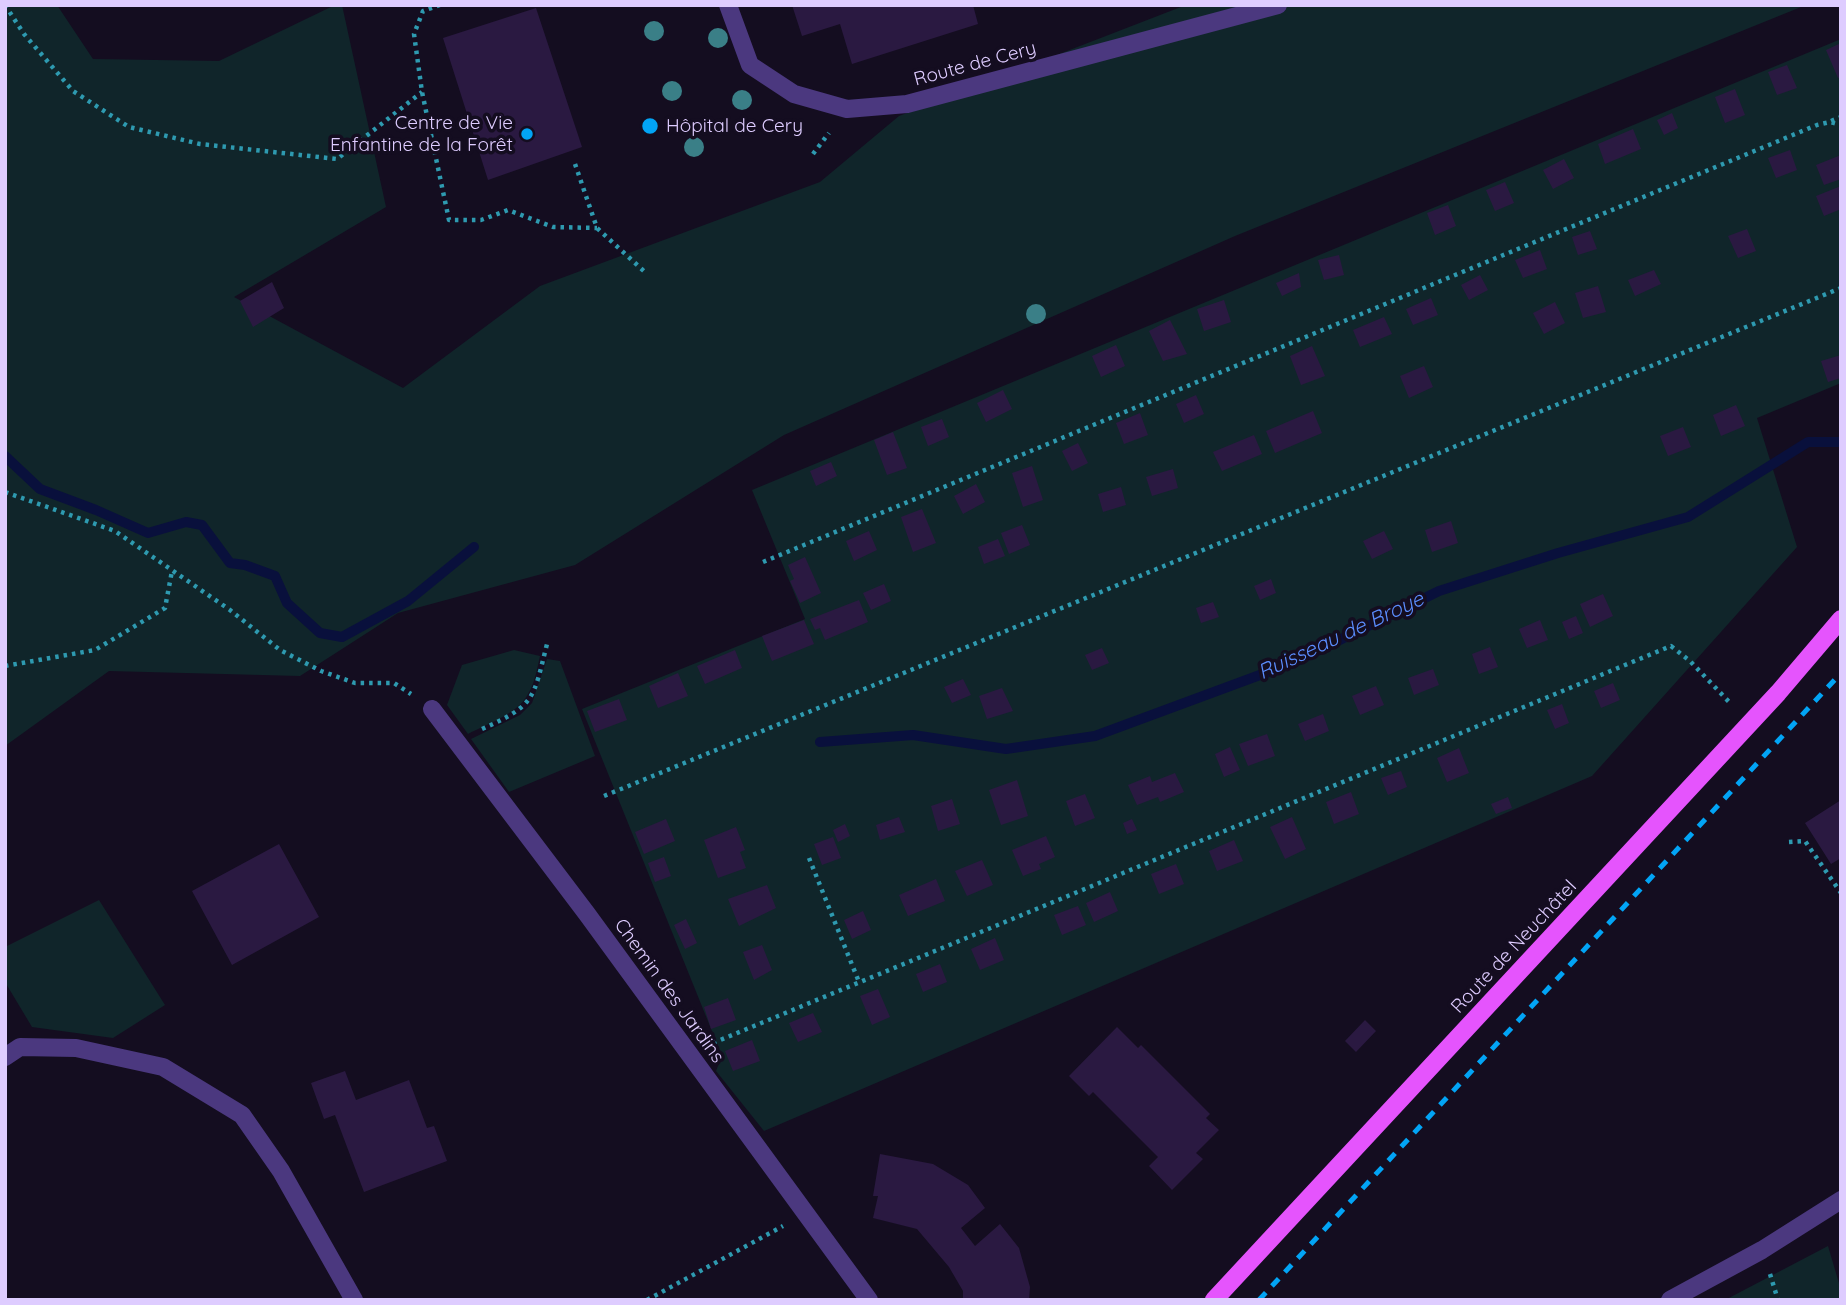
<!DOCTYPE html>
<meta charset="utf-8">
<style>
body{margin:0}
#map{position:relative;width:1846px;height:1305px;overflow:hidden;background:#140d20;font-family:Quicksand,sans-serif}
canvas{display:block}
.frame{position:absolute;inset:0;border:7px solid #deccff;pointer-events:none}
</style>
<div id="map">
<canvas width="1846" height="1305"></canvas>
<div class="frame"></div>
</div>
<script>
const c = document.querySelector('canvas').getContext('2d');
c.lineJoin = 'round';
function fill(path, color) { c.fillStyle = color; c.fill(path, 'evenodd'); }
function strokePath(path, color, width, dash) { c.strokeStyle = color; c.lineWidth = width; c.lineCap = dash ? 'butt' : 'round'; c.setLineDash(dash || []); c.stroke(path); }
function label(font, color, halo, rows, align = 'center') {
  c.font = font + ' Quicksand,sans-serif'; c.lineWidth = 7; c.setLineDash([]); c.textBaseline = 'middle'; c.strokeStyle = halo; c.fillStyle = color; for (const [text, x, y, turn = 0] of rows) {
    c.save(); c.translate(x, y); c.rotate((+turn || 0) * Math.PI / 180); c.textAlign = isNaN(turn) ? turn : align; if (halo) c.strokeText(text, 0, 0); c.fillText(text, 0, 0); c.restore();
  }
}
fill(new Path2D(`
 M5 5H57L93 59 219 61 335 5H342L386 207 234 297 403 388 540 286 820 182 899 116 1186 5H1806L1235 236 784 435 575 565 398 613 300 676 109 671 5 746Z
 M1841 39V383L1757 418 1797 547 1592 776 764 1131 716 1071 722 1056 582 709 805 619 752 490Z
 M514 650 540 656C537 669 535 683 528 694 518 714 487 724 468 734L447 705 462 665Z
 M547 659 560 661 595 756 509 792 471 739 520 715 532 703Z
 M99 900 165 1005 113 1038 32 1027 5 982V947Z
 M1828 1246 1841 1290V1300H1725Z`), '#10252a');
strokePath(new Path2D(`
 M5 456 40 489 96 510 148 533 186 522 202 525 230 563 245 565 275 576 287 603 320 633 342 637 408 601 474 547
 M820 742 913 735 1006 749 1095 736 1295 662 1439 591 1558 553 1688 517 1808 442H1841`), '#09103c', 10);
fill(new Path2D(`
 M792 5H973L978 24 852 64 840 24 802 36Z
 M536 8 582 147 488 180 443 38Z
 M1841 43V77L1838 78 1826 50Z
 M1787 65 1797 88 1777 95 1768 72Z
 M1735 89 1745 115 1725 123 1715 97Z
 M1672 113 1678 128 1664 135 1657 120Z
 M1633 129 1641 149 1605 164 1598 144Z
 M1790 150 1797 170 1776 178 1768 158Z
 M1841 155V179L1824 185 1816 165Z
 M1564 159 1574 178 1553 189 1543 170Z
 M1505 182 1514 203 1495 211 1486 190Z
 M1841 186V209L1824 216 1816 196Z
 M1448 205 1456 226 1435 235 1427 213Z
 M1747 229 1756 251 1738 258 1728 236Z
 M1590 231 1597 249 1578 255 1572 237Z
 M1540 250 1547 269 1523 278 1515 260Z
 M1339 255 1344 275 1324 280 1318 260Z
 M1654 270 1661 284 1635 296 1628 280Z
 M1299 273 1301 287 1282 296 1276 283Z
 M1480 275 1488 290 1469 300 1461 285Z
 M272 282 284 308 253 327 240 301Z
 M1598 286 1606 312 1583 318 1575 293Z
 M1431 298 1438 315 1413 325 1406 309Z
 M1224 300 1231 322 1204 331 1197 309Z
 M1555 302 1565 323 1544 334 1533 313Z
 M1384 317 1392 334 1360 347 1353 330Z
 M1170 320 1187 354 1163 361 1149 331Z
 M1116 345 1125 366 1101 377 1092 356Z
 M1312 346 1325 376 1301 385 1290 356Z
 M1841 355V378L1828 382 1821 361Z
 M1424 366 1433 387 1409 398 1400 376Z
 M1003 390 1012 409 986 422 977 403Z
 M1196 395 1204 414 1184 423 1176 404Z
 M1736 405 1745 426 1721 436 1713 415Z
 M1313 411 1322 433 1275 453 1266 431Z
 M1140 413 1148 435 1124 444 1116 423Z
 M942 419 949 437 928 446 921 427Z
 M1683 427 1691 447 1668 456 1660 436Z
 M893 432 907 468 887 475 874 440Z
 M1254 435 1262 454 1222 471 1213 452Z
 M1078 443 1088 463 1072 471 1062 451Z
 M831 462 837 476 816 486 810 471Z
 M1032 466 1043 500 1023 507 1012 473Z
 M1173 469 1178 488 1152 496 1146 477Z
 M976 484 985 502 963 514 954 496Z
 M1121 487 1126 505 1103 512 1098 494Z
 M922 509 936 543 913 552 901 517Z
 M1451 521 1458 543 1432 552 1425 530Z
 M1022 525 1030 545 1009 554 1001 533Z
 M869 531 877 550 854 561 846 541Z
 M1384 531 1393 549 1372 559 1363 541Z
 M998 539 1005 556 984 564 978 547Z
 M805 557 821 593 800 603 790 581 794 579 788 565Z
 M1271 579 1276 593 1260 600 1254 586Z
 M884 584 891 601 871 610 863 593Z
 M1603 594 1613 616 1590 627 1580 604Z
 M859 600 868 622 825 640 820 628 815 630 810 619Z
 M1213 602 1219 617 1201 623 1196 608Z
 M1576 616 1583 633 1569 639 1562 622Z
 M804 620 814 644 772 661 762 636Z
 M1540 620 1548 640 1527 648 1519 629Z
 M1490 647 1498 667 1479 674 1472 654Z
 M1102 648 1109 663 1092 670 1085 655Z
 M735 650 742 668 705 684 697 666Z
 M1433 669 1439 685 1414 695 1408 678Z
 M678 673 688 696 658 708 649 686Z
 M963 679 971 695 952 703 944 687Z
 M1613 683 1620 700 1601 708 1594 691Z
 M1376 686 1384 705 1360 715 1352 696Z
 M1002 688 1013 711 987 719 979 696Z
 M619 699 627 720 595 732 587 711Z
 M1562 704 1569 723 1555 729 1547 710Z
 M1323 714 1329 731 1305 741 1298 724Z
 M1267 734 1275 756 1248 766 1239 744Z
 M1230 747 1240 770 1224 777 1215 754Z
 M1459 748 1469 773 1447 782 1437 758Z
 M1401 771 1407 787 1388 795 1381 778Z
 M1175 773 1184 792 1160 802 1158 797 1137 805 1128 785 1150 776 1152 782Z
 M1017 780 1028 816 1001 825 989 790Z
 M1351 792 1359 814 1334 824 1326 802Z
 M1085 794 1095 818 1075 826 1066 801Z
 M1508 797 1512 808 1496 814 1491 804Z
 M952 799 960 824 938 831 931 806Z
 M1841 800V858L1831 864 1805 823Z
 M899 817 905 832 880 840 876 825Z
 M1292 817 1306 849 1285 859 1270 827Z
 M666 819 675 841 644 854 635 832Z
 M1132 819 1137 830 1127 834 1123 823Z
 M845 824 850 836 838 842 833 830Z
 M736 827 745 850 740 852 746 868 718 878 704 840Z
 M1046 836 1055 857 1039 864 1041 869 1023 876 1012 850Z
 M833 837 841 858 822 865 814 844Z
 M1234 840 1243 861 1217 871 1209 851Z
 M279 844 319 917 232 965 192 891Z
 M664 857 671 876 655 882 648 863Z
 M982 860 993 885 967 896 955 871Z
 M1176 864 1184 884 1159 894 1151 874Z
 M936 879 945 901 908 916 899 895Z
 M767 885 776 908 739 926 728 899Z
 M1110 892 1118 911 1094 922 1086 903Z
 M1078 906 1086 925 1062 935 1054 915Z
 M863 911 871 930 852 939 844 920Z
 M686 919 697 943 685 949 674 925Z
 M995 938 1004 960 980 970 971 949Z
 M762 945 772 970 754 980 743 952Z
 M940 964 947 982 923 992 916 974Z
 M878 989 890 1017 872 1025 860 996Z
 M728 998 736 1020 711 1029 704 1007Z
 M813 1013 822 1032 798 1042 789 1023Z
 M1365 1020 1376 1031 1356 1052 1345 1041Z
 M1117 1027 1138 1048 1141 1045 1210 1114 1206 1118 1219 1130 1196 1153 1203 1159 1172 1190 1149 1166 1158 1157 1093 1092 1089 1096 1069 1076Z
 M752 1040 760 1061 733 1071 725 1051Z
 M345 1071 356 1100 409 1080 427 1128 434 1126 447 1161 364 1192 335 1115 324 1119 311 1083Z
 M880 1154 933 1164 968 1185 985 1208 961 1228 975 1246 1000 1224 1019 1248 1030 1287 1029 1300H963V1291L949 1267 917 1229 873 1218 878 1196H873Z`), '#2a1941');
strokePath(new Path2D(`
 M5 5 24 34 73 91 129 127 200 144 337 159 422 92
 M440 5 423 11 414 34 422 92 449 220H481L508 210 553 227 597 228
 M1831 121 1841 117
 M813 154 829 133
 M575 164 597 228 647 274
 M5 492 115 531 230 610 280 650 321 671 355 683H394L411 694
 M763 562 1817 125 1830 122 1841 125
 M5 666 95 650 165 608 172 571
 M482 729C536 705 533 699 547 644
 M604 796 1841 288
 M1789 842 1805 841 1841 893
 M809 858 859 982
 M713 1043 1671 646 1690 661 1732 705
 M1770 1274 1778 1300
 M647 1300 783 1226`), '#2e9ab0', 4.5, [3.5, 5]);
strokePath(new Path2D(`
 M728 5 750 65 794 94 847 109 907 104 1278 5
 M432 709 587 914 869 1300
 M5 1057 20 1047 76 1048 163 1067 242 1115 281 1171 354 1300
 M1670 1300 1762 1250 1841 1200`), '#4b387f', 18);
strokePath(new Path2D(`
 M1214 1300 1778 693 1841 619`), '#e554fd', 18);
strokePath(new Path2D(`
 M1259 1300 1841 673`), '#02a4f5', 5, [10, 9]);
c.fillStyle = '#3a7f87';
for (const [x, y] of [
 [654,31],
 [718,38],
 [672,91],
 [742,100],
 [694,147],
 [1036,314]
]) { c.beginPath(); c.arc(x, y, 10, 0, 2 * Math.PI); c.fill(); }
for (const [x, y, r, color] of [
 [650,126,9,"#02a4f5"],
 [527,134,7,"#02a4f5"]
]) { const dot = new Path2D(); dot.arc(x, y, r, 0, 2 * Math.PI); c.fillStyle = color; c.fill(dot); strokePath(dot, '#140d20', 2.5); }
label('19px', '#deccff', '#140d20', [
 ["Route de Cery",975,64,-15],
 ["Route de Neuchâtel",1514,947,-47],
 ["Chemin des Jardins",669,991,54]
]);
label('19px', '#deccff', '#140d20', [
 ["Centre de Vie",513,123],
 ["Enfantine de la Forêt",513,145],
 ["Hôpital de Cery",666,126,"left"]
], 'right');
label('italic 21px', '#5b8dfe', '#140d20', [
 ["Ruisseau de Broye",1341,636,-25]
]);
</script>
